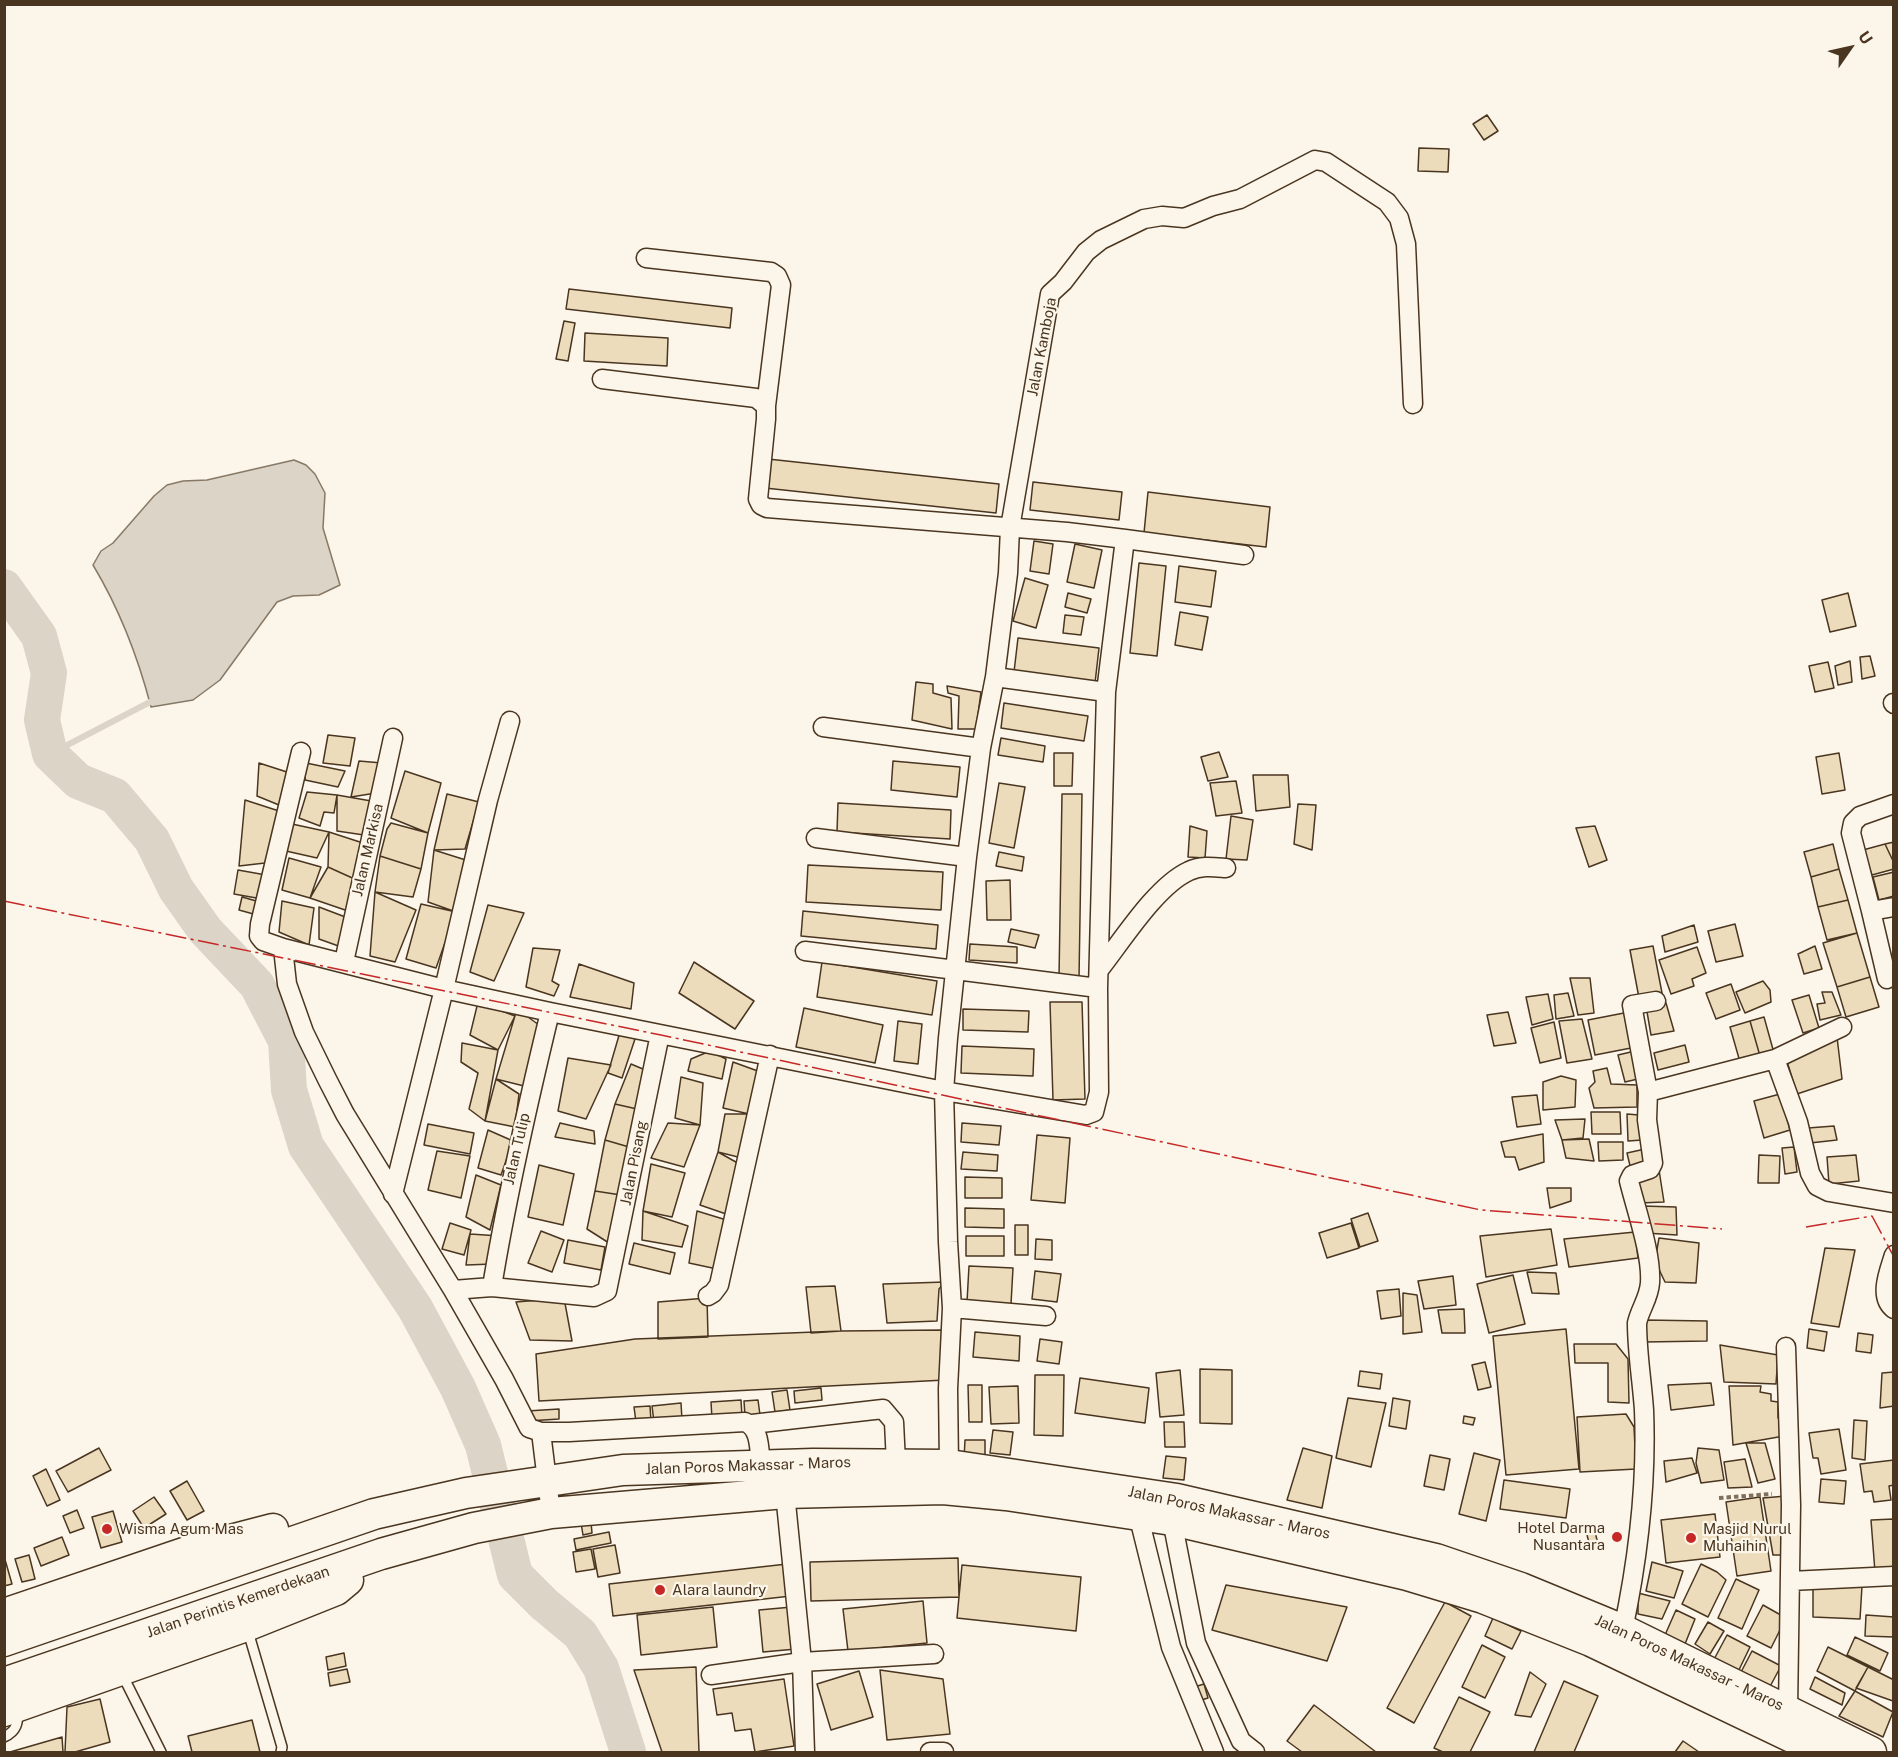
<!DOCTYPE html>
<style>
body{margin:0}
#map{position:relative;width:1898px;height:1757px;overflow:hidden;background:#fbf6e9;font-family:"Public Sans",sans-serif}
canvas{display:block}
.frame{position:absolute;inset:0;border:6px solid #4a3520;pointer-events:none}
.north{position:absolute;left:1820px;top:18px;width:60px;height:60px;-webkit-text-stroke:4px #fbf6e9;paint-order:stroke;rotate:56deg;font-size:16px;font-weight:700;line-height:24px;text-align:center;color:#4a3520}
.north::after{content:'';display:block;margin:auto;width:21px;height:27px;background:#4a3520;clip-path:polygon(50% 0,100% 100%,50% 72%,0 100%)}
</style>
<div id="map">
<canvas width="1898" height="1757"></canvas>
<div class="frame"></div>
<div class="north">U</div>
</div>
<script>
const c = document.querySelector('canvas').getContext('2d');
c.lineJoin = 'round';
function fill(path, color) { c.fillStyle = color; c.fill(path, 'evenodd'); }
function strokePath(path, color, width, dash) { c.strokeStyle = color; c.lineWidth = width; c.lineCap = dash ? 'butt' : 'round'; c.setLineDash(dash || []); c.stroke(path); }
function label(font, color, halo, rows, align = 'center') {
  c.font = font + ' "Public Sans",sans-serif'; c.lineWidth = 4.5; c.setLineDash([]); c.textBaseline = 'middle'; c.strokeStyle = halo; c.fillStyle = color; for (const [text, x, y, turn = 0] of rows) {
    c.save(); c.translate(x, y); c.rotate((+turn || 0) * Math.PI / 180); c.textAlign = isNaN(turn) ? turn : align; if (halo) c.strokeText(text, 0, 0); c.fillText(text, 0, 0); c.restore();
  }
}
const water = new Path2D(`
 M294 460 306 465 315 474 325 493 323 528 340 585 319 595 293 596 277 602 220 680 193 700 151 707C138 657 120 610 93 565L101 551 113 543 154 496 167 485 183 481 207 480Z`);
fill(water, '#dcd4c6');
strokePath(water, '#887966', 1.5);
strokePath(new Path2D(`
 M50 754 150 702`), '#dcd4c6', 6);
strokePath(new Path2D(`
 M4 587 39 636 49 673 42 720 50 754 78 781 115 796 152 840 176 889 205 930 257 985 286 1041 289 1090 306 1146 415 1308 458 1388 483 1445 515 1575 544 1604 580 1634 601 1668 628 1752`), '#dcd4c6', 36);
const building = new Path2D(`
 M1487 115 1498 131 1484 140 1473 124Z
 M1419 148 1449 149 1448 172 1418 171Z
 M569 289 732 308 730 328 566 309Z
 M564 321 575 323 568 361 556 359Z
 M585 333 668 338 667 366 584 361Z
 M768 459 999 484 996 513 765 488Z
 M1033 482 1122 492 1119 520 1030 510Z
 M1148 492 1270 507 1266 547 1144 533Z
 M1034 541 1053 544 1049 574 1030 571Z
 M1075 544 1102 550 1094 588 1067 582Z
 M1139 563 1166 566 1157 656 1130 653Z
 M1179 566 1216 571 1211 607 1175 602Z
 M1025 578 1048 585 1036 628 1013 621Z
 M1068 593 1091 599 1087 613 1065 607Z
 M1848 593 1856 626 1830 632 1822 600Z
 M1180 612 1208 617 1202 650 1175 645Z
 M1065 615 1084 617 1081 635 1063 633Z
 M1018 638 1099 648 1095 683 1014 672Z
 M1870 656 1875 676 1862 679 1860 657Z
 M1850 661 1852 682 1838 685 1835 666Z
 M1828 662 1834 688 1815 692 1809 666Z
 M916 682 933 684V693L951 698 952 729 912 720Z
 M947 686 981 692 976 729H958L959 696 948 693Z
 M1004 703 1088 716 1084 741 1001 728Z
 M328 735 355 738 350 766 323 763Z
 M1001 738 1045 746 1043 762 998 755Z
 M1219 752 1228 777 1208 781 1201 757Z
 M1054 753H1073L1072 786H1054Z
 M1839 753 1845 790 1822 794 1816 757Z
 M359 761 382 763 376 793 351 797Z
 M893 761 960 767 957 797 891 790Z
 M259 763 287 772 279 805 257 796Z
 M306 763 345 771 338 787 305 780Z
 M405 771 441 783 428 833 391 818Z
 M1253 775H1288L1290 807 1256 811Z
 M1236 781 1242 813 1216 816 1210 783Z
 M999 783 1025 787 1014 848 989 843Z
 M307 792 337 795 334 813 324 812 320 826 299 818Z
 M447 794 479 802 465 849 434 850Z
 M1062 794H1082L1079 979 1059 978Z
 M337 795 377 802 364 835 337 831Z
 M245 800 279 811 265 863 239 866Z
 M838 803 951 810 950 839 837 832Z
 M1298 804 1316 805 1312 850 1294 844Z
 M1231 816 1253 820 1247 860 1226 859Z
 M391 823 428 833 421 869 380 856 387 829Z
 M292 824 329 832 317 858 286 851Z
 M1190 826 1207 831 1205 858 1188 857Z
 M1595 826 1607 860 1589 867 1576 828Z
 M329 832 366 844 359 881 328 867Z
 M1894 842V863L1885 844Z
 M1833 844 1839 869 1811 877 1804 852Z
 M1885 844 1894 863V869L1872 875 1863 850Z
 M434 850 472 862 456 912 428 902Z
 M999 852 1024 857 1022 871 996 866Z
 M380 856 421 869 413 897 375 892Z
 M289 858 321 867 310 898 282 890Z
 M808 865 943 872 941 910 806 902Z
 M328 867 359 881 348 911 310 898Z
 M1839 869 1848 900 1818 907 1811 877Z
 M238 870 266 875 262 899 234 894Z
 M1894 872V896L1879 900 1873 877Z
 M1010 880 1011 920H987L986 881Z
 M375 892 416 910 395 962 370 956Z
 M242 897 260 902 257 915 239 910Z
 M1848 900 1857 933 1827 940 1818 907Z
 M282 901 314 908 309 945 279 932Z
 M421 904 456 912 436 968 406 959Z
 M488 905 524 913 494 981 470 972Z
 M319 907 348 918 344 948 319 939Z
 M803 911 938 925 936 949 801 936Z
 M1735 924 1743 956 1716 962 1708 931Z
 M1694 925 1698 942 1665 952 1662 936Z
 M1011 929 1039 935 1035 948 1008 942Z
 M1857 933 1870 977 1837 987 1823 943Z
 M970 944 1017 947V963L969 960Z
 M1653 946 1662 993 1639 998 1630 950Z
 M1815 946 1822 969 1804 974 1798 954Z
 M1697 947 1706 973 1692 979 1694 986 1671 994 1659 960Z
 M533 948 560 950 552 981 559 985 554 996 526 987Z
 M694 962 754 1001 735 1029 679 993Z
 M822 962 937 981 932 1015 817 997Z
 M579 964 634 983 631 1009 570 997Z
 M1870 977 1879 1007 1846 1017 1837 987Z
 M1570 978H1590L1594 1013 1578 1015Z
 M1763 981 1770 990 1771 1002 1745 1013 1736 992Z
 M1731 984 1740 1010 1716 1019 1706 993Z
 M1822 992H1832L1841 1015 1820 1020 1817 1004 1825 1003Z
 M1568 993 1574 1016 1556 1019 1554 995Z
 M1548 994 1553 1019 1532 1025 1526 997Z
 M1809 995 1819 1028 1803 1033 1792 1000Z
 M478 1002 515 1016 498 1050 470 1035Z
 M1050 1002H1082L1085 1099 1053 1100Z
 M1666 1003 1674 1031 1651 1035 1646 1006Z
 M804 1008 883 1025 875 1063 796 1047Z
 M517 1009 539 1025 524 1086 496 1079Z
 M963 1009 1029 1011 1028 1032 963 1030Z
 M1508 1012 1516 1043 1494 1046 1487 1015Z
 M1624 1013 1631 1048 1595 1055 1588 1020Z
 M1764 1017 1774 1053 1760 1056 1750 1021Z
 M1582 1019 1592 1059 1567 1063 1559 1021Z
 M898 1021 922 1024 918 1064 894 1061Z
 M1750 1021 1760 1056 1740 1062 1730 1027Z
 M1554 1022 1561 1058 1540 1063 1531 1028Z
 M620 1032 635 1039 622 1078 608 1073Z
 M1837 1037 1842 1079 1797 1094 1786 1058Z
 M462 1043 498 1050 485 1121 469 1109 478 1073 461 1062Z
 M1685 1045 1689 1062 1658 1070 1654 1053Z
 M962 1046 1034 1049 1033 1076 961 1073Z
 M710 1051 726 1059 722 1079 688 1071 691 1059Z
 M1635 1051 1642 1078 1625 1082 1618 1055Z
 M568 1058 611 1065 586 1119 558 1111Z
 M733 1062 766 1074 749 1114 723 1108Z
 M631 1064 650 1072 637 1109 615 1104Z
 M1607 1068 1611 1084 1637 1085V1107L1594 1108 1589 1088 1595 1082 1593 1071Z
 M1561 1076 1576 1080 1575 1107 1543 1110V1082Z
 M681 1077 703 1083 700 1125 675 1118Z
 M496 1079 519 1094 515 1127 485 1121Z
 M1780 1094 1790 1130 1764 1138 1754 1101Z
 M1537 1095 1541 1124 1517 1127 1512 1097Z
 M615 1104 637 1109 629 1147 605 1140Z
 M1591 1112H1620L1621 1134H1592Z
 M725 1114H749L746 1159 718 1152Z
 M1627 1114 1639 1115 1642 1140 1628 1141Z
 M1585 1119 1583 1138 1562 1140 1555 1120Z
 M560 1123 594 1131 595 1144 555 1137Z
 M668 1123 700 1125 684 1167 651 1158Z
 M962 1123 1001 1126 999 1145 961 1142Z
 M428 1124 474 1133 470 1154 424 1145Z
 M1834 1126 1837 1140 1810 1143 1808 1128Z
 M488 1130 513 1141 501 1175 478 1168Z
 M1543 1134 1544 1162 1519 1170 1515 1157H1505L1501 1142Z
 M1037 1135 1070 1138 1065 1203 1031 1200Z
 M1589 1139 1594 1161 1566 1158 1562 1140Z
 M605 1140 629 1147 621 1195 595 1191Z
 M1598 1142H1623V1160L1599 1161Z
 M1794 1147 1797 1172 1785 1174 1782 1148Z
 M1645 1149 1647 1166 1631 1170 1627 1153Z
 M437 1151 470 1156 461 1198 428 1190Z
 M718 1152 743 1166 729 1215 700 1205Z
 M963 1152 998 1155 997 1171 961 1169Z
 M1759 1155 1780 1156 1779 1183H1758Z
 M1856 1155 1859 1181 1829 1184 1827 1157Z
 M651 1164 685 1173 672 1217 643 1211Z
 M539 1165 574 1174 563 1225 528 1217Z
 M1659 1170 1664 1202 1639 1203 1632 1180Z
 M476 1175 501 1185 490 1230 466 1217Z
 M965 1177 1002 1178V1198H965Z
 M1547 1188H1571V1201L1550 1208Z
 M595 1191 621 1195 609 1243 587 1229Z
 M1642 1206 1676 1207 1677 1235 1645 1233Z
 M965 1208 1004 1209V1228L965 1227Z
 M643 1211 688 1226 682 1247 642 1240Z
 M697 1211 733 1222 717 1269 689 1263Z
 M1368 1213 1378 1241 1360 1247 1351 1219Z
 M450 1223 471 1230 464 1255 442 1249Z
 M1351 1223 1359 1248 1327 1258 1319 1233Z
 M1015 1225H1028V1255H1015Z
 M1551 1229 1557 1265 1486 1277 1480 1236Z
 M541 1231 564 1240 552 1272 528 1263Z
 M1635 1232 1638 1258 1569 1267 1564 1239Z
 M470 1234 500 1236 493 1264 466 1265Z
 M966 1236H1004V1256H966Z
 M1659 1238 1699 1243 1696 1283 1665 1282 1655 1261Z
 M1036 1239 1052 1240V1260L1035 1259Z
 M568 1240 605 1247 601 1270 564 1263Z
 M634 1243 675 1253 670 1274 629 1264Z
 M1825 1248 1855 1250 1839 1327 1811 1323Z
 M969 1266 1013 1268 1011 1304 967 1302Z
 M1035 1271 1061 1274 1057 1302 1032 1299Z
 M1527 1272 1556 1273 1559 1294 1532 1293Z
 M1513 1275 1525 1324 1489 1333 1477 1284Z
 M1453 1276 1456 1305 1424 1309 1418 1281Z
 M945 1282 939 1289 937 1321 887 1323 883 1284Z
 M835 1286 841 1331 811 1333 806 1287Z
 M1399 1289 1401 1316 1381 1319 1377 1291Z
 M1403 1293 1417 1295 1422 1332 1403 1334Z
 M564 1298 572 1341 530 1340 516 1302Z
 M707 1298 708 1337 658 1339V1302Z
 M1464 1309 1465 1333H1442L1438 1310Z
 M1645 1320 1707 1321V1341L1644 1342Z
 M1566 1329 1579 1469 1506 1475 1493 1336Z
 M1809 1329 1827 1332 1824 1351 1807 1348Z
 M943 1330 945 1380 539 1401 536 1354 635 1339 841 1331Z
 M975 1332 1020 1336 1019 1361 973 1357Z
 M1858 1333 1873 1335 1871 1353 1856 1351Z
 M1040 1339 1062 1342 1059 1364 1037 1361Z
 M1574 1344H1616L1628 1359 1629 1403 1608 1402V1363H1575Z
 M1720 1345 1778 1355 1776 1384 1724 1382Z
 M1485 1362 1491 1387 1478 1390 1472 1365Z
 M1200 1369 1232 1370V1424L1200 1423Z
 M1180 1370 1184 1415 1160 1417 1156 1373Z
 M1360 1371 1382 1374 1380 1389 1358 1386Z
 M1894 1372V1406L1880 1408 1882 1373Z
 M1035 1375H1064L1063 1436 1034 1435Z
 M1080 1378 1149 1388 1145 1423 1075 1413Z
 M1711 1383 1714 1405 1671 1410 1668 1385Z
 M968 1385H982V1422H969Z
 M1018 1386 1019 1423 991 1424 989 1387Z
 M1729 1386H1761L1760 1392 1771 1394V1401L1778 1402V1418L1785 1423 1784 1436 1733 1445Z
 M821 1388 822 1400 795 1403 794 1391Z
 M787 1390 790 1410 775 1412 772 1392Z
 M1348 1398 1386 1403 1371 1467 1336 1458Z
 M1393 1398 1410 1401 1406 1429 1389 1426Z
 M741 1400 742 1417 712 1419 711 1402Z
 M758 1400 760 1415 745 1416 744 1401Z
 M681 1403 682 1420 654 1422 652 1406Z
 M650 1406 651 1421 636 1422 634 1407Z
 M559 1409V1419L528 1421 527 1411Z
 M1626 1414 1634 1427 1636 1469 1580 1472 1577 1417Z
 M1464 1416 1475 1418 1473 1425 1463 1423Z
 M1854 1420 1867 1421 1865 1460 1852 1458Z
 M1164 1422H1184L1185 1447H1165Z
 M1839 1429 1846 1470 1821 1474 1818 1458H1813L1809 1433Z
 M993 1430 1013 1432 1010 1455 990 1453Z
 M965 1440H985V1459H964Z
 M1746 1443H1765L1775 1479 1758 1483Z
 M99 1448 111 1470 68 1492 56 1471Z
 M1303 1448 1332 1456 1322 1508 1287 1500Z
 M1698 1448 1719 1450 1724 1480 1701 1483 1696 1463Z
 M1474 1453 1500 1460 1486 1521 1459 1514Z
 M1430 1455 1450 1459 1444 1490 1424 1486Z
 M1166 1456 1186 1458 1184 1480 1163 1478Z
 M1692 1458 1697 1473 1666 1482 1664 1461Z
 M1745 1459 1752 1487 1728 1488 1724 1462Z
 M1894 1460V1485L1889 1486 1891 1500 1874 1502 1872 1491 1864 1492 1860 1464Z
 M46 1469 60 1500 47 1506 33 1476Z
 M1821 1479 1846 1481 1844 1504 1819 1502Z
 M1504 1480 1570 1489 1566 1518 1500 1509Z
 M187 1481 204 1511 187 1520 170 1491Z
 M1786 1496 1785 1555H1773L1763 1498Z
 M154 1497 166 1514 144 1528 133 1511Z
 M1760 1497 1771 1571 1737 1576 1726 1502Z
 M77 1510 84 1528 70 1533 63 1516Z
 M113 1511 122 1542 101 1548 92 1517Z
 M1715 1514 1720 1557 1666 1563 1661 1520Z
 M1894 1519V1573L1875 1572 1871 1520Z
 M591 1522 592 1533 583 1535 581 1523Z
 M1594 1528 1598 1544 1590 1547 1586 1531Z
 M609 1532 611 1543 576 1550 574 1539Z
 M62 1537 69 1555 41 1566 34 1548Z
 M615 1545 620 1573 598 1577 593 1549Z
 M591 1549 595 1569 576 1572 573 1552Z
 M29 1555 35 1579 22 1582 15 1559Z
 M4 1556 12 1584 4 1586Z
 M958 1558 959 1597 811 1601 810 1562Z
 M1652 1562 1683 1571 1674 1598 1646 1591Z
 M787 1564 791 1596 613 1616 609 1584Z
 M1701 1564 1717 1572 1726 1580 1708 1617 1682 1604Z
 M962 1565 1081 1577 1076 1631 957 1618Z
 M1736 1579 1759 1590 1742 1629 1718 1618Z
 M1226 1585 1347 1607 1327 1661 1212 1630Z
 M1813 1586H1862L1860 1619 1813 1617Z
 M1638 1593 1670 1601 1662 1619 1638 1614Z
 M923 1601 927 1643 848 1651 843 1609Z
 M1445 1602 1471 1616 1414 1723 1387 1708Z
 M1763 1605 1786 1618 1771 1648 1747 1636Z
 M713 1607 717 1647 641 1655 637 1615Z
 M792 1607 796 1649 763 1652 759 1610Z
 M1676 1610 1695 1619 1685 1644 1665 1635Z
 M1866 1615 1894 1617V1637L1865 1636Z
 M1493 1618 1521 1631 1512 1649 1485 1636Z
 M1708 1622 1724 1631 1710 1654 1695 1644Z
 M1727 1635 1750 1647 1735 1678 1711 1665Z
 M1855 1637 1888 1653 1880 1671 1847 1655Z
 M1482 1645 1505 1657 1485 1698 1462 1687Z
 M1828 1647 1868 1667 1855 1691 1817 1671Z
 M1752 1651 1781 1666 1766 1694 1740 1674Z
 M344 1653 346 1666 328 1670 326 1657Z
 M696 1667 699 1752H662L634 1670Z
 M1868 1667 1894 1680 1893 1701 1856 1688Z
 M347 1669 350 1682 330 1686 328 1673Z
 M880 1670 943 1679 950 1734 887 1740Z
 M859 1671 873 1717 831 1730 817 1684Z
 M1530 1672 1546 1684 1531 1717 1515 1715Z
 M1815 1677 1845 1693 1842 1705 1810 1689Z
 M784 1679 794 1746 755 1752 751 1729 735 1731 732 1713 717 1715 713 1689Z
 M1564 1681 1598 1696 1574 1752H1534Z
 M1204 1684 1208 1698 1195 1702 1191 1688Z
 M1855 1691 1893 1712 1883 1737 1839 1716Z
 M1459 1697 1490 1712 1470 1752H1443L1434 1748Z
 M100 1699 110 1742 75 1752H65L67 1707Z
 M1314 1705 1376 1752H1302L1287 1741Z
 M252 1720 260 1752H192L188 1736Z
 M62 1737 63 1752H10Z
 M1683 1741 1699 1752H1675Z`);
fill(building, '#ecdcbc');
strokePath(building, '#4a3520', 1.5);
const service = new Path2D(`
 M247 1628 282 1747 281 1752
 M122 1674 161 1752
 M4 1737C17 1731 18 1723 18 1710`);
const minor = new Path2D(`
 M646 258 771 272 777 276 781 285 766 406
 M1125 539 1244 555
 M995 677 1106 692
 M1893 703 1894 704
 M823 727 981 748
 M301 752 260 924 259 936 263 941 283 948 444 989 550 1012 944 1091 1086 1115 1094 1112 1099 1092 1098 988 1106 692 1125 539 1067 532 767 508 761 505 758 499 766 419V406L756 398 602 379
 M816 838 967 857
 M1871 911 1851 833 1853 823 1860 816 1894 804
 M283 948 287 984 304 1032 327 1079 345 1114 453 1290 504 1379 529 1428 541 1432H569L745 1422C761 1428 759 1451 761 1466
 M805 951 1098 988
 M344 962 393 738
 M1099 970C1122 941 1156 886 1189 871 1201 865 1214 867 1226 868
 M1887 979 1871 911 1894 907
 M1775 1059 1798 1122 1810 1173 1817 1186 1829 1192 1894 1203
 M1648 1092 1632 1005 1656 1001
 M393 1194 444 989 488 800 510 721
 M1894 1255C1889 1271 1878 1297 1894 1309
 M492 1287C507 1194 528 1103 550 1012
 M453 1290 492 1287 594 1297 607 1291 660 1034
 M708 1296 713 1293 719 1285 770 1055
 M952 1308 1046 1316
 M1786 1347 1791 1505 1788 1710
 M752 1424 883 1409 894 1422 896 1463
 M541 1432 551 1513
 M949 1465 948 1389 952 1308 948 1242 944 1091 948 1038 967 857 981 748 995 677 1008 573 1010 528 1050 294 1063 282 1086 252 1101 240 1144 219 1162 216 1184 218 1213 206 1240 199 1315 160 1326 162 1387 202 1399 218 1406 244 1413 404
 M785 1493 802 1662 805 1752
 M1138 1514 1171 1647 1214 1752
 M1172 1520 1196 1643 1241 1741 1255 1752
 M1790 1581 1894 1576
 M1623 1630C1638 1559 1647 1484 1644 1410 1642 1381 1637 1352 1637 1323 1640 1309 1649 1298 1650 1283 1652 1254 1636 1210 1629 1181L1632 1175 1650 1169 1653 1163 1647 1120 1648 1092 1775 1059 1842 1027
 M711 1675 802 1662 934 1654
 M930 1752H944`);
const trunk = new Path2D(`
 M4 1614 196 1549 273 1529
 M4 1641 374 1514 466 1493 623 1470 813 1464 949 1465 1177 1499 1436 1559 1521 1588 1623 1630 1871 1752
 M4 1683 381 1554 474 1528 551 1513 785 1493 943 1489 1006 1495 1172 1520 1407 1575 1483 1598 1591 1641 1823 1752
 M4 1711 246 1626 336 1590 348 1580`);
strokePath(service, '#4a3520', 12);
strokePath(minor, '#4a3520', 21);
strokePath(trunk, '#4a3520', 33);
strokePath(new Path2D(`
 M1719 1498 1772 1494`), '#7f6f5c', 4, [4.5, 3]);
strokePath(service, '#fbf6e9', 9);
strokePath(minor, '#fbf6e9', 18);
strokePath(trunk, '#fbf6e9', 30);
strokePath(new Path2D(`
 M4 901 661 1035 1481 1210 1722 1229
 M1806 1227 1872 1216 1894 1257`), '#c62828', 1.5, [21, 4.5, 3, 4.5]);
for (const [x, y, r, color] of [
 [107,1529,6,"#c62828"],
 [1617,1537,6,"#c62828"],
 [1691,1538,6,"#c62828"],
 [660,1590,6,"#c62828"]
]) { const dot = new Path2D(); dot.arc(x, y, r, 0, 2 * Math.PI); c.fillStyle = color; c.fill(dot); strokePath(dot, '#fbf6e9', 2); }
label('15px', '#4a3520', '#fbf6e9', [
 ["Jalan Kamboja",1042,347,-79],
 ["Jalan Markisa",368,850,-77],
 ["Jalan Tulip",517,1149,-77],
 ["Jalan Pisang",634,1163,-79],
 ["Jalan Poros Makassar - Maros",748,1466,-2],
 ["Jalan Poros Makassar - Maros",1229,1513,12],
 ["Jalan Perintis Kemerdekaan",238,1602,-19],
 ["Jalan Poros Makassar - Maros",1689,1663,25]
]);
label('15px', '#4a3520', '#fbf6e9', [
 ["Hotel Darma",1605,1528,"right"],
 ["Nusantara",1605,1545,"right"],
 ["Wisma Agum Mas",119,1529],
 ["Masjid Nurul",1703,1529],
 ["Muhaihin",1703,1546],
 ["Alara laundry",672,1590]
], 'left');
</script>
